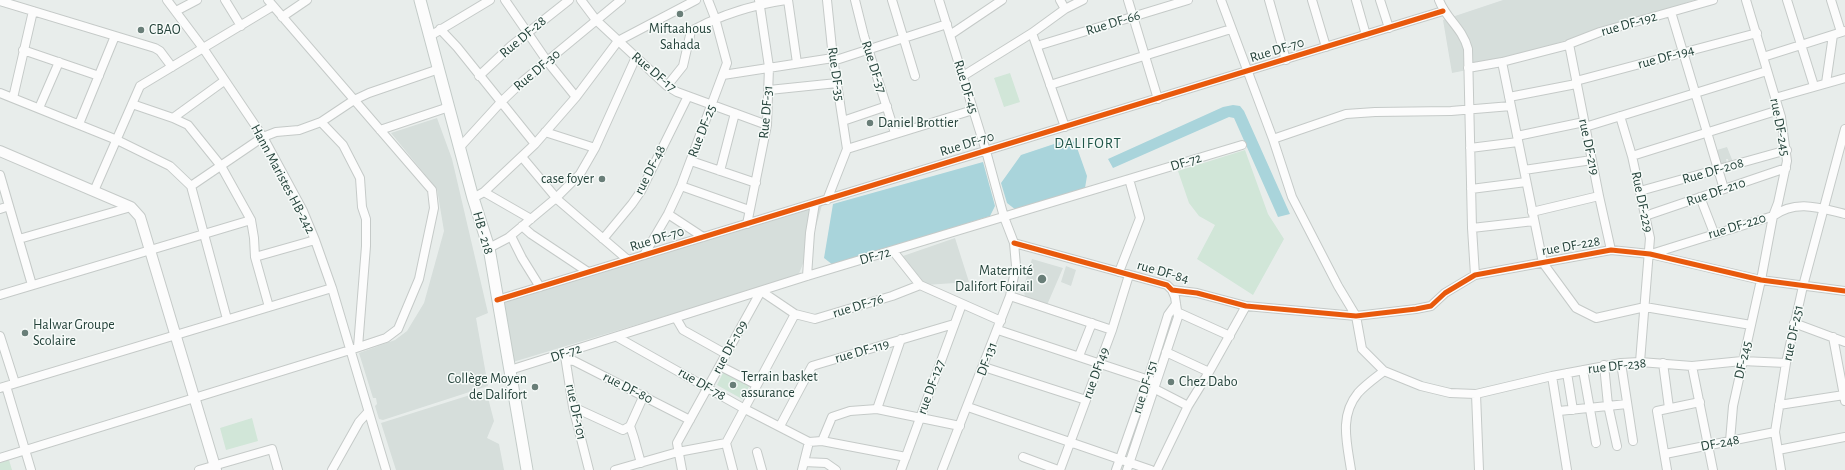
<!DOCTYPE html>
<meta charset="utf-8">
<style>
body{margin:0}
canvas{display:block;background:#e8edeb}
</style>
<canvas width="1845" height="470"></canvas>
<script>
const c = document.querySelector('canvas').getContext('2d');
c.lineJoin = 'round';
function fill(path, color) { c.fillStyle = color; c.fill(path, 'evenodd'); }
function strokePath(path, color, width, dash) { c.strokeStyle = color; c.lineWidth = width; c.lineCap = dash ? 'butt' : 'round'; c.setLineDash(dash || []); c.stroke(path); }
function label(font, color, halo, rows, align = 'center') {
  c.font = font + ' "Alegreya Sans",sans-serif'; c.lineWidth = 3; c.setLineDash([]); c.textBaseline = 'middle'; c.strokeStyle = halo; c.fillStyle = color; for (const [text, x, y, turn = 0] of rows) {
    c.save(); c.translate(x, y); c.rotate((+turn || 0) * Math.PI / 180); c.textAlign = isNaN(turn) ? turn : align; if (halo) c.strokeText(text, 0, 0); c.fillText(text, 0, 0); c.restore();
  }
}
fill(new Path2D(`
 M1503 0H1695L1557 43 1553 53 1452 73 1443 20Z
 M437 118 452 159 488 313 476 318 488 386 383 420 379 419 375 406 377 404 376 398H373L359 353 395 340 407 331 424 303 444 231 437 189 391 133Z
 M1727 147 1733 162 1729 164 1728 159H1726L1727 164 1722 166 1717 150Z
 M822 205 811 244 798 276 513 362 502 302Z
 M955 238 969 282 926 285 903 256Z
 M1032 259 1063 268 1047 305 1025 296 1023 289Z
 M1066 266 1076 270 1071 286 1061 282Z
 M486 390 494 421 487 438 499 444 504 470H396L381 423Z`), '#d6dedb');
fill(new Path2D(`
 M1010 73 1020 102 1004 107 994 78Z
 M1245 150 1268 214 1284 239 1253 295 1197 259 1215 225 1199 216 1189 203 1178 171Z
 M724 371 750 385 742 399 717 385Z
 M252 418 258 441 226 450 220 428Z
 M9 460 12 470H0V463Z`), '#d1e6d8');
fill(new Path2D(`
 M1233 105 1240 106 1244 111 1290 214 1278 217 1234 118 1229 117 1113 168 1108 159 1223 107Z
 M1066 140 1075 142 1087 176 1085 188 1016 210 1007 203 1001 183 1021 155Z
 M983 162 995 206 990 216 833 265 824 258 833 204Z`), '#a9d4db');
const minor = new Path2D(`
 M167 0 203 48 263 137 303 211 315 240 332 288 386 470
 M225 0 241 26
 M505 0 547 61 576 97
 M581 0 596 20 667 86 677 92 767 125
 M788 0 797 63
 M827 0 833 58 847 149
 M855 0 864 36 895 133
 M892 0 915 76
 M939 0 986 151 1004 217 1014 243 1016 266 1010 296 942 470
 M1060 0 1065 9
 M1128 0 1158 99
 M1221 0 1273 139 1292 197 1338 286 1356 316 1362 349 1384 371 1421 386 1450 393 1476 394 1552 376 1621 363 1640 362 1692 366 1742 361 1786 363
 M1269 0 1286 60
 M1312 0 1326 47
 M1356 0 1366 35
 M1380 0 1389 28
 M1439 0C1446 19 1462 27 1468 49L1472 228 1475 275
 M1787 0 1814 86
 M1831 0 1841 32
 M0 1 155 48 160 51 172 67
 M176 11 197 0
 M1671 12 1724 189
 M282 17 307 0
 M440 29 457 47 535 144
 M1032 33 1065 127
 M950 35 1002 0
 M430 36 490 0
 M1037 46 1188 0
 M23 50 99 76
 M1763 57 1845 31
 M833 61 947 24
 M1502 62 1543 263 1576 308 1596 318 1645 307 1751 325
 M1468 68 1502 62 1568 45
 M723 75 833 58
 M479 76 511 46 569 0
 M963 76 1032 33 1065 9 1083 0
 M1576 81 1757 33
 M1826 83 1833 35
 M1050 85 1231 29
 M667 86 683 66 691 31C722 14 752 5 786 0
 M769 90 837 83
 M0 93 117 140 170 166 191 186 227 319
 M1509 97 1576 84
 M13 98 33 11
 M1775 98 1845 78
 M132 104 173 118 224 81
 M39 108 59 62
 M1620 116 1632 156 1650 238 1640 362
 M173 118 188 125 221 166 251 220 254 238 255 257 269 307
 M843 121 887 106
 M321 122 343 145 360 178 362 207 366 219V246L358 347
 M79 124 115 36
 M1585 127 1767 71
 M380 130 449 107
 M545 132 595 148
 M1517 136 1584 122
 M1273 139 1346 114 1375 112 1451 111 1511 106
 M460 147 501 102 523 81 621 0
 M1470 148 1518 142
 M847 149 973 110
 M1632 156 1779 110
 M522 157 558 200 628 260
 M691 161 756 183
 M1524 170 1592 160
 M720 171 735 113
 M0 175 32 285
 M191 186 263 137 276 132 299 130 321 122 354 100 369 93 439 69
 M681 186 749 210
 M1471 189 1526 182
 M94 191 140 86 273 6
 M1640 191 1787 150
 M484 192 531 219
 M1700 197 1714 233
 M473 198 484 192 535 144 576 97 618 41 696 0
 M827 200 847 149
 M0 209 9 206
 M1532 212 1599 196
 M668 214 703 237
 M1645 216 1786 168
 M747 224 767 125 769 67 759 0
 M522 226 531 234 588 272
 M1472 228 1534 221
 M511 236 522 258 540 287
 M19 239 131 207
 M603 239 632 204 641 191 688 96
 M1014 243 1167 285 1172 290 1197 293 1246 306 1356 316 1416 309 1431 306 1445 293 1475 275 1611 250 1650 254 1761 280 1845 291
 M489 248 508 238 556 198 580 174 595 148 636 57
 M1611 250 1599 196 1569 44 1600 32 1713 0
 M893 251 920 285 1001 321
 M1651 254 1773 216C1796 199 1820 208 1845 214
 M644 255 668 214 681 186 727 63 715 18 708 0
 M255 257 315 240
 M1119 272 1140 218 1129 179
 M807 276 810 233 815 203
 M0 295 251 220
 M1010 296 1112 330
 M497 300 1443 11
 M1177 312 1230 336
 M676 318 683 330 726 354
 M1794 323 1845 342
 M998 330 1152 381
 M0 336 15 383
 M617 337 743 408 809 442
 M1833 337 1845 401
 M1166 352 1209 372
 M565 356 573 407 589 470
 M1079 356 1092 323
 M566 360 574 361 690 420
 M1621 363 1633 441
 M1663 363 1669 408
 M1604 365 1608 405 1617 446
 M720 366 757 385
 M1692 366 1713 470
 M984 367 1086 400
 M510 370 807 276 1242 145
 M1583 370 1596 443
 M1567 373 1573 410
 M1552 376 1567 470
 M6 386 31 470
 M0 388 332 288
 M1155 389 1188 406
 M1476 394 1479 470
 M1779 405 1844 395
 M573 407 623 430 630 426 644 395
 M968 407 1151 470
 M877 409 960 426
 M1559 411 1627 404
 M630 426 634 438 641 463
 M780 426 812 366 954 324
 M822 441 832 417 850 411 877 409 901 339
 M1730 441 1733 406 1761 280 1773 216 1778 203 1787 161 1781 117 1746 0
 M809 442 822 441 906 457
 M726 443 795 314
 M726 443 733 470
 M1778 450 1845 437
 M757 452 762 470
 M1665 454 1775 432
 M1023 457 1058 470
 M0 458 350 350 386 338 398 329 419 279 434 208 432 190 268 0
 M804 462 826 463 836 470
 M199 470 272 449 278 470
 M332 470 359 422 368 412
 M615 470 678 452 726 443
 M682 470 677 443 761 291 795 314 815 319 892 296 920 285
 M802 470 809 442
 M901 470 962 304
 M1060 470 1112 330 1129 275
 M1116 470 1148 379 1168 315 1176 304
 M1127 470 1178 317 1175 297 1172 290
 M1157 470 1188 406 1209 372 1246 306
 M1351 470C1347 443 1339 416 1358 393 1365 385 1375 378 1384 371
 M1667 470 1657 411 1700 402
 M1781 470 1775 432 1786 363 1803 286 1845 129`);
const tertiary = new Path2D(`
 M0 151 131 207 140 217 216 470`);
const secondary = new Path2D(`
 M420 0 473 198 489 248 527 470`);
strokePath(minor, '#c5cac8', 10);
strokePath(tertiary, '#c5cac8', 12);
strokePath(secondary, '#c3cbc8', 13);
strokePath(minor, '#fcfcfc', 8);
strokePath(tertiary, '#fcfcfc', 10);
strokePath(secondary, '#fcfcfc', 11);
strokePath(new Path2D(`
 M1014 243 1167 285 1172 290 1197 293 1246 306 1356 316 1416 309 1431 306 1445 293 1475 275 1611 250 1650 254 1761 280 1845 291
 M497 300 1443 11`), '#e8590c', 5);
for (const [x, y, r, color] of [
 [680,14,4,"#697e78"],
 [141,30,4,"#697e78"],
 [870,123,4,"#697e78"],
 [602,179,4,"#697e78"],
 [1042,279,5,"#697e78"],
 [25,333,4,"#697e78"],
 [1171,382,4,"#697e78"],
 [733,385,4,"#697e78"],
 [535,387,4,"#697e78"]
]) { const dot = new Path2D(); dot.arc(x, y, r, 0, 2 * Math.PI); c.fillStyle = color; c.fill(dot); strokePath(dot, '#f7fbf9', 1.5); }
label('14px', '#24423a', '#f7fbf9', [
 ["Rue DF-66",1113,23,-17],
 ["rue DF-192",1629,24,-16],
 ["Rue DF-28",523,37,-40],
 ["Rue DF-70",1277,50,-17],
 ["rue DF-194",1666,57,-15],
 ["Rue DF-37",874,67,72],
 ["Rue DF-30",537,70,-40],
 ["Rue DF-17",654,72,40],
 ["Rue DF-35",836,74,82],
 ["Rue DF-45",966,87,73],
 ["Rue DF-31",766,112,-85],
 ["rue DF-245",1780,127,79],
 ["Rue DF-25",702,131,-69],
 ["Rue DF-70",967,144,-17],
 ["rue DF-219",1589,147,78],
 ["DF-72",1186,162,-17],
 ["rue DF-48",650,170,-63],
 ["Rue DF-208",1713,171,-16],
 ["Hann Maristes HB-242",283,179,62],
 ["Rue DF-210",1716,192,-19],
 ["Rue DF-229",1642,202,78],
 ["rue DF-220",1737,226,-17],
 ["HB - 218",483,233,74],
 ["Rue DF-70",657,239,-17],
 ["rue DF-228",1571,246,-10],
 ["DF-72",875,256,-16],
 ["rue DF-84",1163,272,16],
 ["rue DF-76",858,306,-17],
 ["rue DF-251",1793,333,-78],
 ["rue DF-109",730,347,-61],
 ["rue DF-119",862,351,-16],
 ["DF-72",566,353,-18],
 ["DF-131",987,359,-69],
 ["DF-245",1743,360,-77],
 ["rue DF-238",1617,366,-6],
 ["rue DF149",1096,373,-70],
 ["rue DF-78",702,384,30],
 ["rue DF-127",931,387,-70],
 ["rue DF-151",1145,387,-72],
 ["rue DF-80",628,388,27],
 ["rue DF-101",576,412,78],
 ["DF-248",1720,443,-11]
]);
label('14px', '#24423a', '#f7fbf9', [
 ["Miftaahous",680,29,"center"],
 ["Sahada",680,45,"center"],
 ["CBAO",149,30],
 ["Daniel Brottier",878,123],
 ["case foyer",594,179,"right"],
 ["Maternité",1033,271,"right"],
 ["Dalifort Foirail",1033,287,"right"],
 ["Halwar Groupe",33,325],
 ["Scolaire",33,341],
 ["Terrain basket",741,377],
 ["assurance",741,393],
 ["Collège Moyen",527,379,"right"],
 ["de Dalifort",527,395,"right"],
 ["Chez Dabo",1179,382]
], 'left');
c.letterSpacing = '1px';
label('15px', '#1f5548', '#f7fbf9', [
 ["DALIFORT",1088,143]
]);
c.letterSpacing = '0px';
</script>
